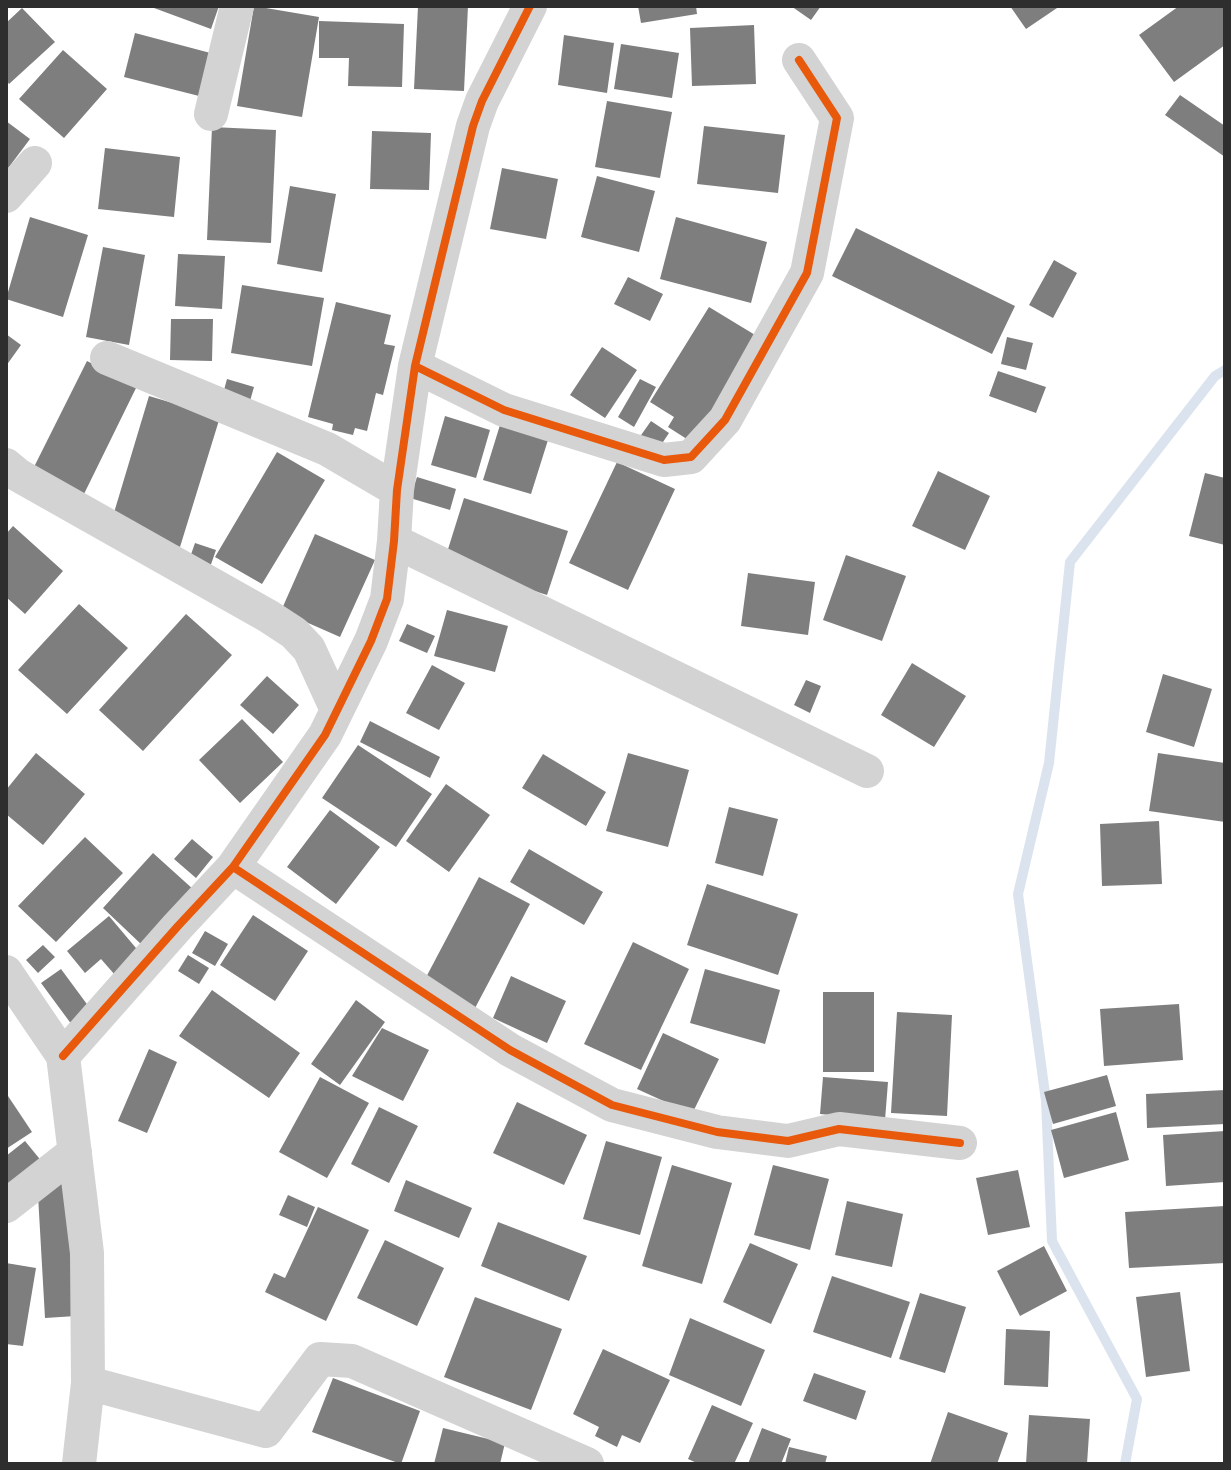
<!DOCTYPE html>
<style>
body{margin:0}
#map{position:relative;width:1231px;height:1470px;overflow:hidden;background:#fff;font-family:Montserrat,sans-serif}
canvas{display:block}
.frame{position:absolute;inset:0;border:8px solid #2e2e2e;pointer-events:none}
</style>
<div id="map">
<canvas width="1231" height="1470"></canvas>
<div class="frame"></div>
</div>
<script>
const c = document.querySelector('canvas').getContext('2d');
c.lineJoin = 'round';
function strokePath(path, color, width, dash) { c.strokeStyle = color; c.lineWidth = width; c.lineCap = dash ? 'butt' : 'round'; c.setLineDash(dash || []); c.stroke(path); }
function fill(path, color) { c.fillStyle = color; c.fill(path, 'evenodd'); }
strokePath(new Path2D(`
 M1125 1464 1137 1399 1052 1241 1046 1101 1018 894 1049 763 1070 562 1215 376 1225 370`), '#dbe4ee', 10);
fill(new Path2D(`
 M155 6H219L211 29 154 8Z
 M254 6 319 17 302 117 237 106Z
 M418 6H468L464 91 414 89Z
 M638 6H696L697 14 641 23Z
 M791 6H821L811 20Z
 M1010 6H1060L1026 29Z
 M1179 6H1225V45L1174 82 1139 35Z
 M22 8 55 42 9 84 6 80V23Z
 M319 21 404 24 402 87 348 86 349 58H319Z
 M754 25 756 84 692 86 690 28Z
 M135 33 218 55 207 98 124 77Z
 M564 35 614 43 607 93 558 85Z
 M621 44 679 53 672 98 614 89Z
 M63 50 107 89 64 138 19 99Z
 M1180 95 1225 126V157L1165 115Z
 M607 101 672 112 660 178 595 167Z
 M6 121 30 139 6 171Z
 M704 126 785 135 778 193 697 184Z
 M212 127 276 130 271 243 207 240Z
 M372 131 431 133 429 190 370 189Z
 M105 148 180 157 174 217 98 209Z
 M502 168 558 179 546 239 490 229Z
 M597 176 655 191 639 252 581 237Z
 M290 186 336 194 322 272 277 264Z
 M30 217 88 235 63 317 6 299Z
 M676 217 767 242 751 303 660 279Z
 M856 228 1015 306 992 354 832 276Z
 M103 247 145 255 129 345 86 337Z
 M178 254 225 256 222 309 175 306Z
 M1054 260 1077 273 1053 318 1029 305Z
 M628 277 663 294 650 321 614 304Z
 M242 285 324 298 312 366 231 353Z
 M336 302 391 315 384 344 395 346 383 395 376 393 367 431 355 428 353 435 332 430 333 424 308 417Z
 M709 307 765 341 693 443 668 427 674 417 650 402Z
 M171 319H213L212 361 170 360Z
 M6 334 21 345 6 366Z
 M1007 337 1033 343 1026 370 1001 364Z
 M602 347 637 370 605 418 570 395Z
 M87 361 137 386 84 494 33 469Z
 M998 371 1046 387 1036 413 989 396Z
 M227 379 254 387 248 408 221 401Z
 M640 379 656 387 634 427 618 417Z
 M149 396 220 417 180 547 110 526Z
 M445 416 490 430 476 478 431 465Z
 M651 421 669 433 657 451 639 438Z
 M500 425 548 440 531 494 483 480Z
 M277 452 325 480 262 584 215 557Z
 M617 462 675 489 628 590 569 563Z
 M938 471 990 496 965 550 912 526Z
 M1205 473 1225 478V545L1189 536Z
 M417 477 456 489 450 510 410 498Z
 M464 498 568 531 547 595 444 562Z
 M13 526 63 571 25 614 6 597V534Z
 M315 534 375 560 340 637 281 611Z
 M195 543 216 550 208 573 187 566Z
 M846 555 906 576 882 641 823 620Z
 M748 573 815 582 808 635 741 626Z
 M79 604 128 648 67 714 18 670Z
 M447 610 508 626 495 672 434 656Z
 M186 614 232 655 143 751 99 710Z
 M407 624 435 636 427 653 399 641Z
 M912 663 966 696 934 747 881 715Z
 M432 665 465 683 439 730 406 713Z
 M1163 674 1212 689 1194 747 1146 732Z
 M267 676 299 705 273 734 240 705Z
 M806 680 821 686 810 713 794 705Z
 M242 719 283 762 240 803 199 760Z
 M370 721 440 757 430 778 360 742Z
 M358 745 432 794 396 847 322 798Z
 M36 753 85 794 43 845 6 814V790Z
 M628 753 689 770 668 847 606 831Z
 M1158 753 1225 763V822L1149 811Z
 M543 754 606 792 586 826 522 788Z
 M446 784 490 815 449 872 406 841Z
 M729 807 778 819 763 876 715 863Z
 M330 810 380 847 336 904 287 867Z
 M1159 821 1162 884 1102 886 1100 824Z
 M85 837 123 873 56 942 18 906Z
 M192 839 213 857 196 878 174 859Z
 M529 849 603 892 584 925 510 882Z
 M153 853 194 890 143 946 103 908Z
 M479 877 530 904 474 1010 423 983Z
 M707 884 798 914 778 975 687 945Z
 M253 915 308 951 275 1001 220 965Z
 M109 916 141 954 115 975 101 959 85 973 67 951Z
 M205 931 228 944 215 966 192 953Z
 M633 942 689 969 641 1070 584 1044Z
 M43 945 55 957 38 973 26 960Z
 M188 955 209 968 199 984 178 971Z
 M61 969 92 1011 72 1025 41 983Z
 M705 969 780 990 765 1044 690 1023Z
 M511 976 566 1001 547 1043 493 1018Z
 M212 990 300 1053 269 1098 179 1036Z
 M823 992H874V1072H823Z
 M356 1000 385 1022 340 1085 311 1064Z
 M1179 1004 1183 1060 1104 1066 1100 1009Z
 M897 1012 952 1015 947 1116 891 1113Z
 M382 1028 429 1050 403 1101 352 1076Z
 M663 1033 719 1059 692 1114 637 1089Z
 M149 1049 177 1062 147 1133 118 1121Z
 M1107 1075 1116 1106 1053 1124 1044 1092Z
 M320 1077 369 1103 327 1178 279 1152Z
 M823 1077 888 1082 885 1120 820 1114Z
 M1225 1090V1124L1147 1128 1146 1094Z
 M6 1093 32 1132 6 1149Z
 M517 1102 587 1135 564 1185 493 1153Z
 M379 1107 418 1126 389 1183 351 1164Z
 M1116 1112 1129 1160 1064 1178 1051 1130Z
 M1225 1131V1182L1166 1186 1163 1135Z
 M25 1141 43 1163 6 1192V1156Z
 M606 1141 662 1157 640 1235 583 1219Z
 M672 1165 732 1183 702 1284 642 1266Z
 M773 1165 829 1179 810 1250 754 1235Z
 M1018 1170 1030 1227 988 1235 976 1178Z
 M69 1173 76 1316 45 1318 38 1195Z
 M406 1180 472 1208 459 1238 394 1211Z
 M288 1195 315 1207 307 1227 279 1215Z
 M847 1201 903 1214 892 1267 835 1255Z
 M1225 1206V1263L1129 1268 1125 1212Z
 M318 1207 369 1230 326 1321 265 1292 274 1273 285 1278Z
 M498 1222 587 1256 569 1301 481 1266Z
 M385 1240 444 1268 417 1326 357 1298Z
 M750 1243 798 1264 771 1324 723 1302Z
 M1044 1246 1067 1291 1020 1316 997 1271Z
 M6 1263 36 1268 23 1346 6 1344Z
 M832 1276 910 1302 891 1358 813 1332Z
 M1180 1292 1190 1371 1146 1377 1136 1297Z
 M920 1293 966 1307 945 1373 899 1359Z
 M475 1297 562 1329 531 1410 444 1377Z
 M690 1318 765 1350 741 1406 669 1375Z
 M1006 1329 1050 1331 1048 1387 1004 1385Z
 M603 1349 670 1380 640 1443 622 1435 617 1447 595 1436 599 1427 573 1414Z
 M814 1373 866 1391 856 1420 803 1401Z
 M333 1378 420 1411 401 1464 312 1432Z
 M712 1405 753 1423 734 1464H699L688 1459Z
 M948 1412 1008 1433 997 1464H930Z
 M1029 1415 1090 1419 1087 1464H1026Z
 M443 1428 505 1443 500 1464H434Z
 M762 1428 791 1439 781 1464H748Z
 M789 1447 827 1456 825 1464H785Z`), '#7e7e7e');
strokePath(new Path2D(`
 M211 114 237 6
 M6 196 35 163
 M107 358 327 449 397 490
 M415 366 504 410 664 460 691 457 725 420 807 273 837 118 799 60
 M6 465 18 475 268 616 294 633 309 649 337 710
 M394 541 867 771
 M233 867 510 1050 612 1105 717 1132 788 1141 839 1129 960 1143
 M6 972 63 1056 87 1253 88 1383 79 1464
 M63 1056 178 926 233 867 325 735 371 641 387 599 394 541 397 490 415 366 473 126 482 101 530 6
 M6 1206 75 1152
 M88 1383 266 1431 320 1359 352 1361 587 1464`), '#d3d3d3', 34);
strokePath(new Path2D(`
 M415 366 504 410 664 460 691 457 725 420 807 273 837 118 799 60
 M233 867 510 1050 612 1105 717 1132 788 1141 839 1129 960 1143
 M63 1056 178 926 233 867 325 735 371 641 387 599 394 541 397 490 415 366 473 126 482 101 530 6`), '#e8590c', 8);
</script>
